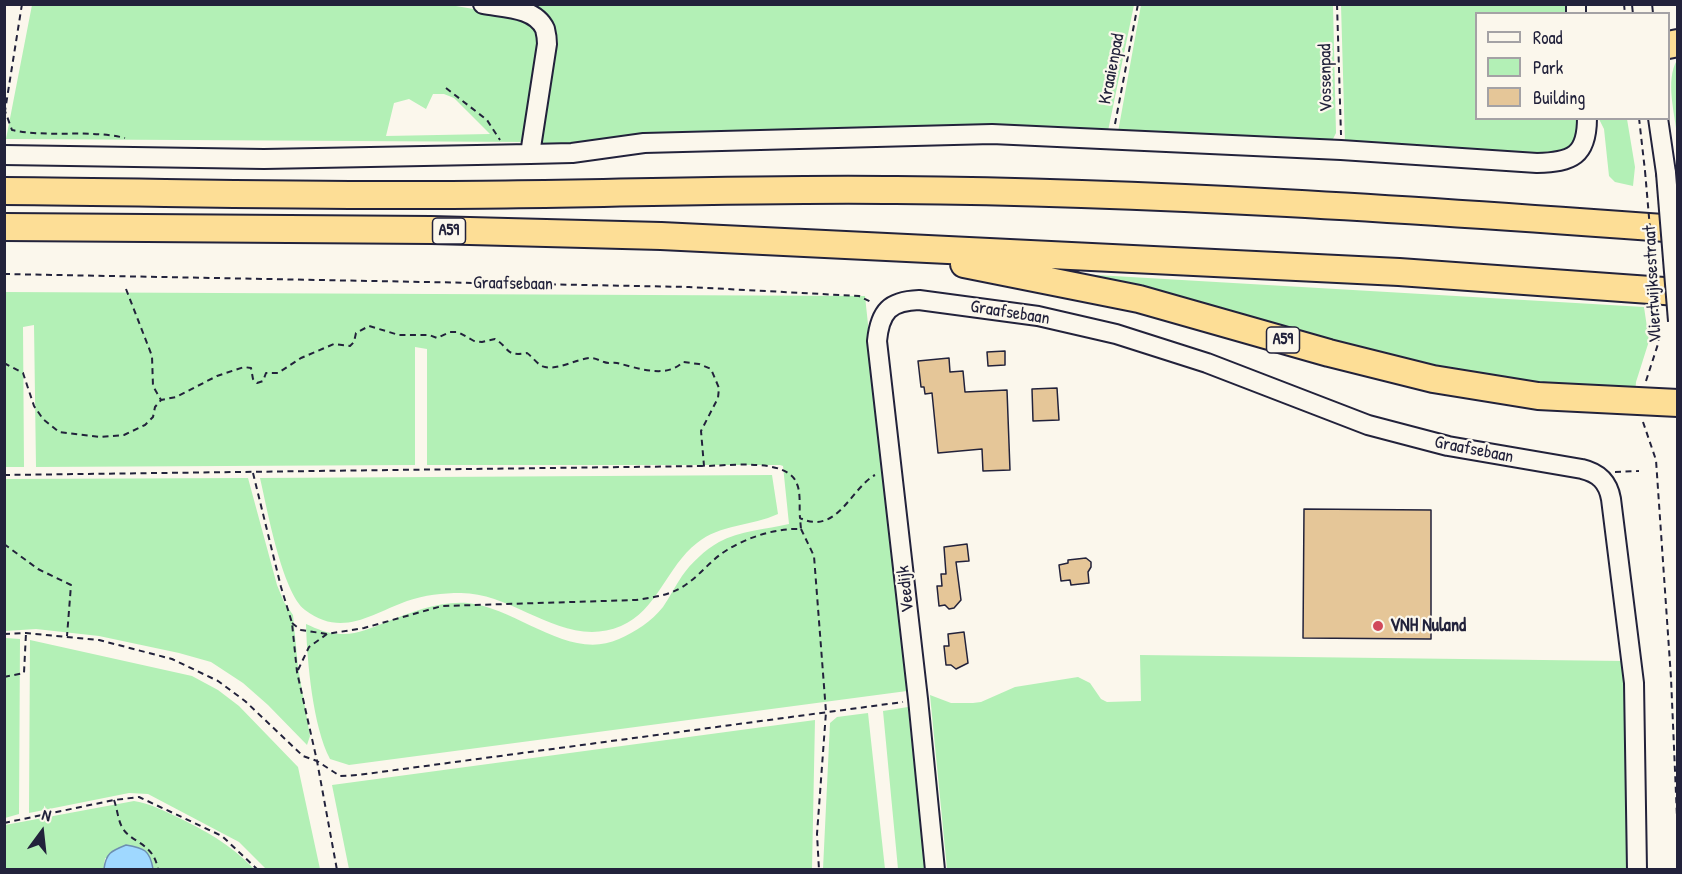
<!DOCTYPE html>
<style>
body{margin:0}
#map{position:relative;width:1682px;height:874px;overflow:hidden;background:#fbf7ec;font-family:"Patrick Hand",sans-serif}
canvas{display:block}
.frame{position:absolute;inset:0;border:6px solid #22223b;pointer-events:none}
.legend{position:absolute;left:1475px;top:12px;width:195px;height:108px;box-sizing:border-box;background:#fbf7ec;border:2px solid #a4a2a5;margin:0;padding:8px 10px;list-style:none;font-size:18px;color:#22223b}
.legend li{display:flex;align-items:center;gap:12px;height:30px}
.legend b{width:30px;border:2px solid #a4a2a5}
.north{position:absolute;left:12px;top:802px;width:60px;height:60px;-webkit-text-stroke:4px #fbf7ec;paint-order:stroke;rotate:15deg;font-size:16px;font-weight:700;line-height:24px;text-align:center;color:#22223b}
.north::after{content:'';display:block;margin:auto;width:21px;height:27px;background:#22223b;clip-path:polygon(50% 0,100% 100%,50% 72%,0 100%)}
</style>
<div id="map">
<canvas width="1682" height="874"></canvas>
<div class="frame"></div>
<ul class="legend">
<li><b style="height:8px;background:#fbf7ec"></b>Road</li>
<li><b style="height:16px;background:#b3f0b6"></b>Park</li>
<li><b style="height:16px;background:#e5c698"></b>Building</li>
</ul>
<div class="north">N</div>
</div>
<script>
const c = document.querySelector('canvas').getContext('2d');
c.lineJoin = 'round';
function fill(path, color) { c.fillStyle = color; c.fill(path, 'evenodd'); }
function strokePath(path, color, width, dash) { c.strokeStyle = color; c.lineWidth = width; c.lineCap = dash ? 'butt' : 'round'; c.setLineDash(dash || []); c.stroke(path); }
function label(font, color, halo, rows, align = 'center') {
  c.font = font + ' "Patrick Hand",sans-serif'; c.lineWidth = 4.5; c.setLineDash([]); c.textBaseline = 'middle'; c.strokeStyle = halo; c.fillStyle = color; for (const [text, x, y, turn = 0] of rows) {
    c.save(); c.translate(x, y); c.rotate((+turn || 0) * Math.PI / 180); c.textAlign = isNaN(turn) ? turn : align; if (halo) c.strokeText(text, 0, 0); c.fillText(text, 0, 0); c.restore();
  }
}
fill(new Path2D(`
 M32 5H450L521 17 541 33 527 142 6 139ZM433 94H444L454 98 490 134 386 136 394 103 409 99 426 109Z
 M513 5H1134L1108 131 998 128 837 129 672 135 548 150 540 142 558 42 547 16Z
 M1141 5H1333L1336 133 1333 139 1323 140 1118 132Z
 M1341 5H1569L1570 13 1476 14V118L1581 119C1583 151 1564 152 1537 155L1345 144Z
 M1677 60V136C1675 113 1665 81 1677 60Z
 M1599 119H1627L1635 167 1633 186 1615 182 1609 176 1604 129Z
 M1045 272 1644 307 1649 341 1636 382 1635 394 1538 386 1434 369Z
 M4 292 865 296 907 691 349 765 330 759C313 727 307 661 306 624 317 629 328 634 341 634 356 635 371 628 384 623 412 612 438 601 468 603 518 608 569 662 619 639 635 632 652 621 663 607 670 597 675 586 682 576 691 563 705 550 719 542 739 531 767 529 789 524L783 466 780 465H427V349L415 347V465L36 467 34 325 23 327 24 467H5Z
 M772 475 778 514C752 526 720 524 697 543 667 566 657 611 621 626 564 650 516 593 461 593 442 593 425 595 407 601 371 614 342 638 305 610 282 592 267 508 260 478Z
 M248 478 277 585 284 602 293 615 298 667 310 736 307 745 268 705 243 683 211 662 179 653 99 636 36 629 5 631V479Z
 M5 638 20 639 19 814 5 818Z
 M30 640 192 676 218 690 239 706 298 767 320 869H266L239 842 148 794 129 793 29 813Z
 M1140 655 1623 661 1630 869H947L930 695 951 703H973L981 702 1015 687 1078 677 1090 683 1101 699 1107 702 1141 701Z
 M908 707 925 869H898L883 711Z
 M868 713 885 869H823L830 723 837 717Z
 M815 720 812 869H349L332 785Z
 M134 801C148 803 160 809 173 815 206 831 229 843 254 869H153L152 861 105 858 104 869 5 870V825Z`), '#b3f0b6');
const water = new Path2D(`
 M126 845C144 848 150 850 153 869H104C106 853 111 851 126 845Z`);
fill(water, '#9fd8ff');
strokePath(water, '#6d8fb1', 1.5);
const building = new Path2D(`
 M1005 351V365L988 366 987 352Z
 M949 358 950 372 963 371 965 392 1007 390 1010 470 983 471 982 449 938 453 932 393 925 394 924 387H921L918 361Z
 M1057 388 1059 420 1033 421 1032 389Z
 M1304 509 1431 510V639L1303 638Z
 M967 544 969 561 956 562 961 600 954 608 949 609 945 605 939 606 937 586H942L941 574H946L944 547Z
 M1086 558 1091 562V567L1088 572 1089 583 1071 585 1070 580 1061 581 1059 565 1068 563V560Z
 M964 632 968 663 956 669 951 665H946L944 646H949L948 634Z`);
fill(building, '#e5c698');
strokePath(building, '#22223b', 1.5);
const minor = new Path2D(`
 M483 4C503 8 535 7 545 29 546 33 547 39 547 44L530 154
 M1576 4V14
 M1642 4 1643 14
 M1658 118 1666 173
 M4 155 264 159 530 154 572 153 644 143 992 134 1341 150 1537 163C1572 162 1587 156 1587 118
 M935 870 918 699 877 341C880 311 890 301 919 300L1038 316 1116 334 1207 363 1368 425 1448 446 1582 469C1599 473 1608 482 1611 499L1634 683 1637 870`);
const highway = new Path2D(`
 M1668 45 1678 43
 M4 191C147 192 291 196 434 195 588 195 742 188 896 190 1157 192 1418 210 1678 229
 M4 227 431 230 661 236 1399 272 1678 292
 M964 264 1139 299 1329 353 1433 379 1538 396 1678 403`);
strokePath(minor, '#22223b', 22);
strokePath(highway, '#22223b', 30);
strokePath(new Path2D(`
 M22 4 5 111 12 130C50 138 88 129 125 138
 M1337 4 1341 135
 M1624 4 1625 14
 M446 88 487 120 500 140
 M1639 118 1645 171
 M1115 124 1138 4
 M4 274 689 287 859 296 873 303
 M126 289 152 356 153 386 161 400
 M4 363 23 373 34 406 43 419 59 432 101 437 124 435 145 425 153 417 155 407 161 400 176 397 217 376 244 367 251 368 253 379 257 383 263 381 266 373H278L301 358 334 344 350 346 354 342 356 333 369 326 399 335H429L437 338 450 332H458L474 341 482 342 495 339C510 348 505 357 527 353 533 357 538 366 545 367 559 370 576 359 590 358 596 358 598 360 604 362 608 364 613 362 617 363 638 368 666 379 683 362L699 364 711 369 719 388 718 398 701 431 704 466C727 466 788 457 797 484 801 493 799 508 800 518 837 536 851 488 875 475
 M1646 381 1658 344 1659 332
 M1643 422 1656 460 1671 678 1678 840
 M1615 472 1639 471
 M253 473 281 587 292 623 297 672 317 761 337 870
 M4 475 704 466
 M801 529 814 556 826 712 817 834 819 870
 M4 544 38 569 71 585 67 636
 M292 623 301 630 327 634 364 628 442 606 636 600C655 597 673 595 688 583 702 573 712 559 727 550 748 537 776 528 801 529L800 518
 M4 634 26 633 99 640 172 659 218 681 245 701 303 756 317 761 340 776 358 775 903 702
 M298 670 309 647 327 634
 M4 677 24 673 26 633
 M114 800C117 808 118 820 122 827 130 843 154 842 158 870
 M4 823 114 800 139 797 222 836 258 870`), '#22223b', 2, [6, 4.5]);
strokePath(minor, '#fbf7ec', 18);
strokePath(highway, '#fdde96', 26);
const minorBridge = new Path2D(`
 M1666 173 1678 321`);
strokePath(minorBridge, '#22223b', 22, []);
strokePath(new Path2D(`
 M1645 171 1659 332`), '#22223b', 2, [6, 4.5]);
strokePath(minorBridge, '#fbf7ec', 18);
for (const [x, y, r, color] of [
 [1378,626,6,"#d1495b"]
]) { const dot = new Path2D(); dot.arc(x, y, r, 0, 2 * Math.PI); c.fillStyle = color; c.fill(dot); strokePath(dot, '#fbf7ec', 2); }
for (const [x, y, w] of [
 [449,231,33],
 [1283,340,33]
]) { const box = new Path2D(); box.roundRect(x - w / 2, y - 13, w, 26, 4.5); c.fillStyle = '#fbf7ec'; c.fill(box); strokePath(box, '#22223b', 1.5); }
label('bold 16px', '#22223b', null, [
 ["A59",449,231],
 ["A59",1283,340]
]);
label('18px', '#22223b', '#fbf7ec', [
 ["Kraaienpad",1112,69,-79],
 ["Vossenpad",1326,78,-91],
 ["Graafsebaan",513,284,1],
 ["Vliertwijksestraat",1653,284,-93],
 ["Graafsebaan",1010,313,9],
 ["Graafsebaan",1474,450,11],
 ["Veedijk",906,589,-96]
]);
label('bold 18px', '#22223b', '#fbf7ec', [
 ["VNH Nuland",1390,626]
], 'left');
</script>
